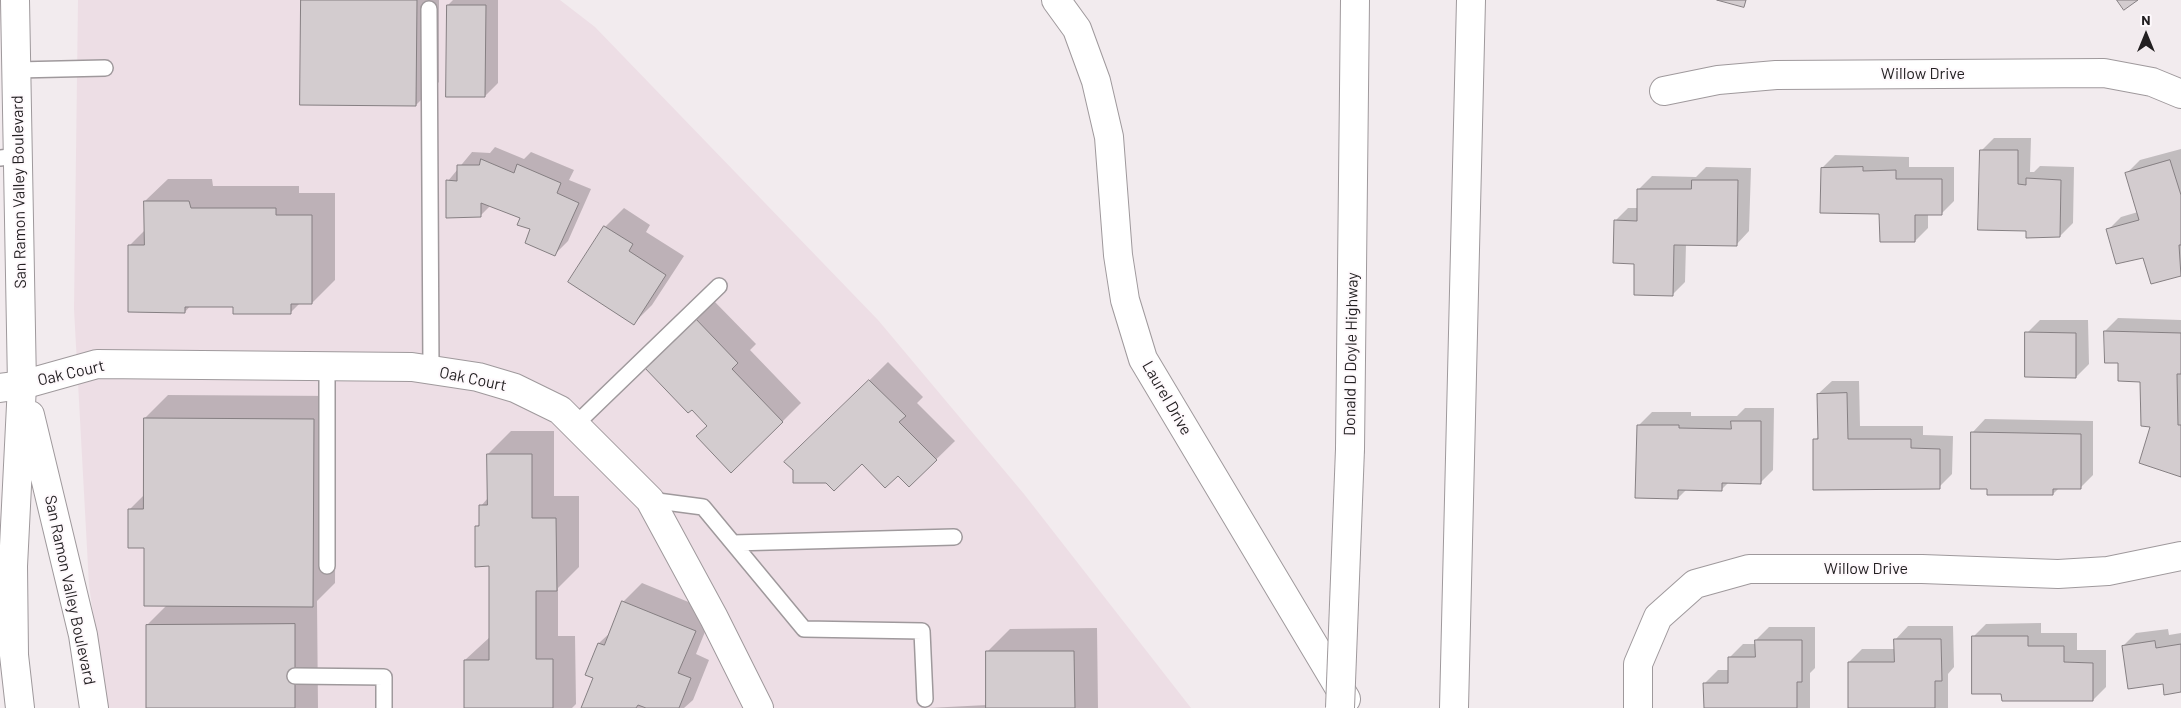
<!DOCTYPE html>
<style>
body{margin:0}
#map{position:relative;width:2181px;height:708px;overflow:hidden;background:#f2ebee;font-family:Barlow,sans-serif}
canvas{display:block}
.north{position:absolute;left:2121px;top:10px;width:50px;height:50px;-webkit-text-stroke:4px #fef9fc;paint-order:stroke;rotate:0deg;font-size:14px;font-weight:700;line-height:20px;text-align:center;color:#221f21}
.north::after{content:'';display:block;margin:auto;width:18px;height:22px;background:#221f21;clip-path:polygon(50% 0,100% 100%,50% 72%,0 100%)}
</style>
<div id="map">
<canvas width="2181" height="708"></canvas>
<div class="north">N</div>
</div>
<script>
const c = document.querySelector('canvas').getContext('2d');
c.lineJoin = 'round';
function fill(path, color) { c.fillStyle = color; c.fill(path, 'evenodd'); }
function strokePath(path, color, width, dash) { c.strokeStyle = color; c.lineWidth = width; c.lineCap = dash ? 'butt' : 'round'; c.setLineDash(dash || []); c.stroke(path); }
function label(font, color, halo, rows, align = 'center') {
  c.font = font + ' Barlow,sans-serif'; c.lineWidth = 4; c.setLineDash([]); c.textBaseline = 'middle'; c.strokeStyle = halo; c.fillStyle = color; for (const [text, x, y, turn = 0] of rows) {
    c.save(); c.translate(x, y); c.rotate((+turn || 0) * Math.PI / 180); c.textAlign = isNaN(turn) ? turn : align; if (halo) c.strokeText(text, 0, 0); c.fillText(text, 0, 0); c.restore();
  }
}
fill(new Path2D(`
 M78 0H560L595 27 878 320 1024 494 1191 708H106L89 585 74 309Z`), '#eddee5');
fill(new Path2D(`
 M302 0H439V82L416 105Z
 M453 0H498V83L485 96 448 5Z
 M1994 138H2031L2030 172H2034L2040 166 2074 167 2073 223 2060 236 1981 151Z
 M495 147 524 159 531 152 574 170 569 180 591 189 568 241 555 254 522 217 491 205 480 216 448 181 472 152 490 153Z
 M2181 149V274L2152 283 2144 256 2108 230 2121 217 2138 212 2127 173 2140 160Z
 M1835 155 1909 157V167H1954V201L1941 214H1928V228L1915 241 1822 168Z
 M1706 167 1751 168 1749 231 1736 245 1686 244 1685 282 1672 295 1636 263 1615 221 1628 208H1638L1639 189 1652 176 1696 177Z
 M168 179H212L213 186H299V193H335V280L312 303H300L290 313 234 305H191L185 312 130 245 145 230V201Z
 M624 208 650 225 646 232 684 256 652 305 634 323 605 227Z
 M713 300 756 344 750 350 801 403 782 422 708 425 645 366Z
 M2118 318 2181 320V475L2152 426 2141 381 2119 362 2105 331Z
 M2040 320H2088L2089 364 2076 377 2027 333Z
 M888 362 923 397 917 403 955 441 909 486 898 474 805 444Z
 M1832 381H1859L1860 426H1923V435L1953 436 1952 474 1939 487 1815 440 1819 436 1818 394Z
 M168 395 336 396 335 583 317 601 318 708H147V625L167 605 130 509 145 494V418Z
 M1745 408H1774L1773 470 1760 483 1729 482 1722 489H1687L1678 498 1639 425 1652 412H1691V416H1737Z
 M1985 419 2093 421V475L2080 488 2060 487 2053 494 1972 433Z
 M511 431H554V496H579V567L558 588V636H575L576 704 572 708H465V660L490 637V565L476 527 481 523V506L488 498V454Z
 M642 583 713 612 696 654 709 660 693 700 684 708H582L594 678 599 643 611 632 623 602Z
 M2041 623V633H2077V650H2106V687L2093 700 2003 693 1973 637 1986 624Z
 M1908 626H1953L1954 667 1948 674V708H1849V662L1862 649H1895V640Z
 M1769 627H1815V668L1810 673V708H1705V683L1718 670H1730V657L1743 644H1756V640Z
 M1097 628 1098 708H928L987 705V652L1010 629Z
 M2168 629 2169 635 2181 633V691L2164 683 2123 646 2136 633Z`), '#0003');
const building = new Path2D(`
 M301 0H417L416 106 300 105Z
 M1717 0H1746L1744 7Z
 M2117 0H2138L2124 10Z
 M447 5H486L485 97H446Z
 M1980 150H2018V184L2026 185V178L2061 180 2060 237 2026 238V231L1978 230Z
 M481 159 514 173 517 164 561 183 557 193 579 203 555 256 525 243 530 229 517 225 520 218 481 203V217L446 218V180L457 181V165H479Z
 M2170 160 2181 195V245H2179L2181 276 2151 284 2143 258 2116 264 2106 229 2139 220 2125 173Z
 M1863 167V171L1896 170V179H1942V215H1915V242H1880L1879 214 1820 213 1821 168Z
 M1692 180H1738L1737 246 1674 245 1673 296 1634 295V264L1613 263 1614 220 1637 221V189H1691Z
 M144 201H189L191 208H276V215H312V304H291V314H233V307H185V313L128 312V245H144Z
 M604 226 633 244 629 251 666 275 634 325 568 282Z
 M694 317 738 363 732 369 783 422 731 473 696 436 707 426 692 410 688 413 643 366Z
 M2104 331 2181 333V374H2177L2178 425H2181V477L2139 463 2150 427 2141 426 2140 382 2118 381V363H2105Z
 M2025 332 2076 333V378L2025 377Z
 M869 380 906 416 899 422 937 460 909 487 898 476 885 488 862 464 834 491 826 483H793V470L784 462Z
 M1847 393 1848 439H1911V448L1940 449V489L1813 490V439H1818L1817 394Z
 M144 418 314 419 313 607 144 606V548H128V509H143Z
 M1731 421H1761V484L1722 483V491L1678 490V499L1635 498 1637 425H1679V428L1731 429Z
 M1971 432 2081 434V489H2053V495H1987V489H1971Z
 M487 454H532V518H556L557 591H536V659H553V708H464V660H489V566L475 567V526H479V505H487Z
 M622 601 696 631 678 673 691 678 679 708H646L638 705 636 708H581L593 678 585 675 598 643 604 645Z
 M295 624V708H146V625Z
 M1972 636H2028V646H2064V662L2093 663V701H2002L2001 694H1972Z
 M1894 639H1941L1942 681H1935V708H1848V662H1894Z
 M1755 640H1802V682H1797V708H1704L1703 683H1728V657H1755Z
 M2155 641 2156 648 2181 644V692L2164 695 2163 684 2128 689 2122 646Z
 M986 651H1074L1075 708H986Z`);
fill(building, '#d3cccf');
strokePath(building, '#857f82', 1);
const lane = new Path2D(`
 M429 9 431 370
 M17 70 105 68
 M0 158 18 156
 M327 366V566
 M575 425 719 286
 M650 500 703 507 804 629 922 631 925 699
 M733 543 954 537
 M295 676 384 677V708`);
const street = new Path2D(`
 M1056 0 1077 29 1096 81 1109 137 1118 255 1125 300 1143 359 1346 699
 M1664 91 1718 80 1776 75 2104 73 2152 82 2181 94
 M0 388 22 385 97 364 412 367 478 377 515 388 560 410 650 500 714 618 759 708
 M1638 708V664L1658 617 1695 584 1749 569H1922L2058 574 2108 571 2181 556`);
const secondary = new Path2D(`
 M15 0 22 385 13 566 14 655 20 708
 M30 415 83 635 94 708`);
const highway = new Path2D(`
 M1350 449 1355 0
 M1454 708 1471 0`);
strokePath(lane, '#9f999c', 18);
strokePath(street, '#9f999c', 30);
strokePath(secondary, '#9f999c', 30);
strokePath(highway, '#9f999c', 30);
strokePath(lane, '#fff', 15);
strokePath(street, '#fff', 28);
strokePath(secondary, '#fff', 28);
strokePath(highway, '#fff', 28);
const highwayBridge = new Path2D(`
 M1340 708 1350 449`);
strokePath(highwayBridge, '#9f999c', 30, []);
strokePath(highwayBridge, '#fff', 28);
label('16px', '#221f21', '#fef9fc', [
 ["Willow Drive",1923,74],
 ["San Ramon Valley Boulevard",19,192,-91],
 ["Donald D Doyle Highway",1351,354,-89],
 ["Oak Court",71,373,-13],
 ["Oak Court",473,379,12],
 ["Laurel Drive",1167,398,60],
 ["Willow Drive",1866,569],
 ["San Ramon Valley Boulevard",70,590,78]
]);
</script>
